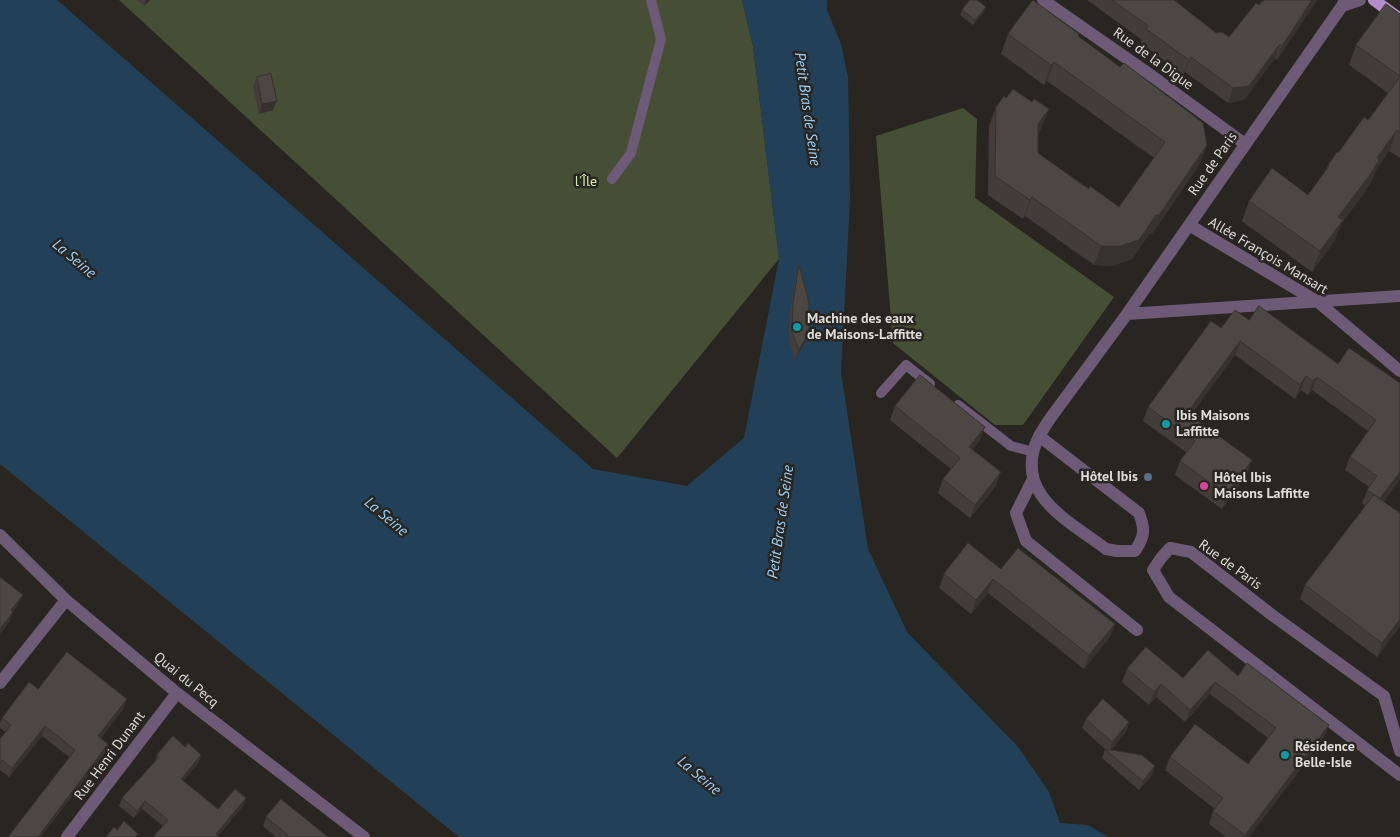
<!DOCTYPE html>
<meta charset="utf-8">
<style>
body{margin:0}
canvas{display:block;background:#292520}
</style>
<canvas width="1400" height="837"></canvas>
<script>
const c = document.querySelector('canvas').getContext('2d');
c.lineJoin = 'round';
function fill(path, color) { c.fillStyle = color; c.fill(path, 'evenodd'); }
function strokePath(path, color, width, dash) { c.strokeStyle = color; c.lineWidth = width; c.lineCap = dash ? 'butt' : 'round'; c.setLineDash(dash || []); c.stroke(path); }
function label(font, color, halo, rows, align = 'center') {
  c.font = font + ' "PT Sans",sans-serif'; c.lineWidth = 5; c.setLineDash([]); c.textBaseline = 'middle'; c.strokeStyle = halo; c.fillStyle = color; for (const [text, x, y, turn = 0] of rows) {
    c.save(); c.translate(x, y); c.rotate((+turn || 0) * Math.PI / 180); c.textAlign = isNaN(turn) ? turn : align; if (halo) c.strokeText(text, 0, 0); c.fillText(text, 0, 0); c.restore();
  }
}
fill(new Path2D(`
 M119 0H742L753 46 779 259 617 458Z
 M963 108 977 119 975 198 1114 297 1023 425H995L893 343 876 136Z`), '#464f36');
fill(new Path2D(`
 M0 0H57L593 469 687 486 744 438 779 259 753 46 742 0H827V10L841 44 848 77 850 199 841 372 868 549 907 632 1018 747 1049 792 1060 823 1088 825 1108 837H459L0 464Z`), '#224158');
strokePath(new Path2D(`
 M612 179 631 153 661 39 651 0
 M881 393 906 365 930 384
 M958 405 1011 446 1034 452`), '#6c5a77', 10);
strokePath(new Path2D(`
 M1043 0 1152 76 1245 144
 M1342 6 1360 0
 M1189 225 1318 302 1400 371
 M1127 314 1400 296
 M1039 436 1049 420 1127 314 1342 6 1345 0
 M1039 436 1139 513C1145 529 1145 536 1135 551H1117L1106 549C1068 520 1011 494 1039 436Z
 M1033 479 1016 513 1026 541 1137 630
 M0 535 66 600 177 693 364 837
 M0 683 66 600
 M1400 751 1384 696 1272 615 1191 552 1170 548 1161 558 1153 570 1169 597 1400 775
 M67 837 177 693`), '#6c5a77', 12);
strokePath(new Path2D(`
 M1374 0 1400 19`), '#b38cc9', 12);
fill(new Path2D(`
 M137 0H150L144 6Z
 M1087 0H1174L1216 33 1229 37 1259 5 1263 2 1317 0 1277 60 1275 58 1244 100 1228 103 1185 72 1183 75 1141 43 1142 40Z
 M986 7 984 12 973 25 960 15 962 10Z
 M1400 14V158L1389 151 1376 170 1372 180 1362 196 1341 224 1335 240 1312 272 1242 221 1249 201 1308 195 1325 172 1328 165 1368 120 1388 93 1349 65 1356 45Z
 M1008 34H1079L1078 36 1207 145 1199 165 1152 234H1149L1132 259 1113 266 1094 265 1025 216 1023 219 988 195 989 126 996 107 1041 129 1038 133V153L1083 185 1119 207 1154 158 1047 81 1044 85 1001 54Z
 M257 77 273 110 259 114 253 86Z
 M799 265 808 333 805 343 795 360 789 341 790 313 796 274Z
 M1249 320 1338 364 1400 383V479L1384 501 1400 626 1377 657 1300 599 1305 585 1366 506 1362 503 1369 487 1345 470 1350 457 1368 431 1312 390 1308 395 1301 390 1295 399 1235 355 1191 415 1247 474 1222 509 1175 475 1180 461 1186 452 1143 421 1148 407 1221 328Z
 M895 406 980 440 972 450 996 486 970 518 938 493 943 479 951 469 890 420Z
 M1001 569 1115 624 1110 637 1084 669 988 593 971 614 939 588 944 574Z
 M1127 669 1183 678 1238 676 1324 738 1249 837H1226L1209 824 1213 811 1215 809 1165 770 1170 757 1248 764 1268 738 1210 694 1185 722 1156 697 1149 705 1122 682Z
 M38 689 124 708 101 738 108 744 105 753 69 757 42 736 9 777 0 770V739L6 732 0 728V724L2 718Z
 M1086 719 1129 722 1126 732 1111 750 1152 775 1139 790 1102 758 1105 749 1082 728Z
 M157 755 199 762 183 781 218 809 243 806 218 836 163 826 142 809 134 818 119 806 122 798 156 760Z
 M266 817 328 837H276L263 826Z`), '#423d3a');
fill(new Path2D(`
 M146 0H150L144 6Z
 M1312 0H1317L1277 60 1282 46Z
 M986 7 984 12 973 25 975 20Z
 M1280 44 1275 58 1244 100 1228 103 1233 88Z
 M1191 57 1185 72 1183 75 1189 60Z
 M1054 62 1047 81 1044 85 1051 65Z
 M277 101 273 110 259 114 262 104Z
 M1049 109 1041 129 1031 143 1038 124Z
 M1397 130 1389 151 1376 170 1372 180 1362 196 1341 224 1335 240 1312 272 1320 251 1338 217 1377 158Z
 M1207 145 1199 165 1152 234H1149L1132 259 1113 266 1094 265 1101 246 1156 215Z
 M1032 197 1025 216 1023 219 1030 200Z
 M808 333 805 343 795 360 799 350Z
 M1240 341 1235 355 1182 427 1187 413Z
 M1306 376 1301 390 1295 399 1300 385Z
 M1317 377 1312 390 1308 395 1313 381Z
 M985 427 980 440 964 461 969 447Z
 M1252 460 1247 474 1222 509 1227 495Z
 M1001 472 996 486 970 518 975 505Z
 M1400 472V479L1375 512 1380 498Z
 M993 579 988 593 971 614 976 600Z
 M23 595 19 604 7 620 11 610Z
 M13 612 10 621 0 634V629Z
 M1400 619V626L1377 657 1382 643Z
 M1115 624 1110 637 1084 669 1089 655Z
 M1215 682 1210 694 1185 722 1190 710Z
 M1161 684 1156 697 1149 705 1154 692Z
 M127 699 124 708 95 745 98 736Z
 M1129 722 1126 732 1109 752 1112 742Z
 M1329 725 1324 738 1249 837H1244Z
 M45 726 42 736 9 777 12 768Z
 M108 744 105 753 41 837H38Z
 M201 755 199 762 178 787 181 779Z
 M1155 766 1152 775 1139 790 1143 781Z
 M246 798 243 806 217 837 216 834Z
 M145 801 142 809 134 818 137 811Z`), '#36322f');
const building = new Path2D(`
 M970 0H977L986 7 975 20 962 10Z
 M1033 0 1079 34 1078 36 1120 67 1124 63 1203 123 1207 145 1159 215H1156L1139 240 1120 246H1101L1032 197 1030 200 995 176 996 107 1004 96 1006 98 1013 89 1032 102 1034 99 1049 109 1038 124V153L1083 185 1089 189 1090 186 1119 207 1165 142 1054 62 1051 65 1008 34Z
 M1112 0H1174L1216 33 1222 32 1229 37 1256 3 1259 5 1262 1 1263 2 1264 0H1312L1282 46 1280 44 1249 86 1233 88 1191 57 1189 60 1146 29 1148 26Z
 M1386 4 1400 14V76L1356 45Z
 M271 74 277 101 262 104 257 77Z
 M1400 77V133L1397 130 1377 158 1379 160 1370 175 1338 217 1343 220 1320 251 1249 201 1272 168 1308 195 1329 166 1328 165 1337 152 1338 153 1364 117 1368 120Z
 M799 265 809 303 808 333 799 350 792 332 793 304Z
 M1259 306 1338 364 1349 348 1400 383V472L1380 498 1367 490 1377 476 1350 457 1376 420 1317 377 1313 381 1306 376 1300 385 1240 341 1187 413 1252 460 1227 495 1180 461 1195 441 1148 407 1211 321 1221 328 1235 310 1249 320Z
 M920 375 985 427 969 447 1001 472 975 505 943 479 960 458 895 406Z
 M1374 495 1400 513V619L1382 643 1305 585Z
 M968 543 1001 569 1018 548 1115 624 1089 655 993 579 976 600 944 574Z
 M0 577 23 595 11 610 13 612 0 629Z
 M1146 647 1183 678 1208 650 1238 676 1247 663 1329 725 1245 835 1213 811 1223 798 1170 757 1195 724 1248 764 1276 728 1215 682 1190 710 1161 684 1154 692 1127 669Z
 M67 652 127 699 98 736 108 744 38 837H8L75 750 45 726 12 768 2 760 0 764V739L11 725 2 718 29 682 38 689Z
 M1103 699 1129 722 1112 742 1086 719Z
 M173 736 185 747 188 743 201 755 181 779 218 809 235 789 246 798 216 834 219 837H153L168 820 145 801 137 811 122 798 159 757 157 755Z
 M1105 749 1142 755 1155 766 1143 781Z
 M281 799 328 837H287L288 835 266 817Z
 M124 821 138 834 135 837H106L114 827 117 830Z`);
fill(building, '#4d4743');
strokePath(building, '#36322f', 1);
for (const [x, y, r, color] of [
 [797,327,5,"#0f9aa8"],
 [1166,424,5,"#0f9aa8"],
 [1148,477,5,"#5c6f8a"],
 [1204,486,5,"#d1479c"],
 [1285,755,5,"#0f9aa8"]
]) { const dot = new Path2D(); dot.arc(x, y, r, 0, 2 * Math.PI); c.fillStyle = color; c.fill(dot); strokePath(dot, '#292520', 2); }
label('14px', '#dfddd9', '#292520', [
 ["Rue de la Digue",1153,59,36],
 ["Rue de Paris",1213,164,-55],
 ["Allée François Mansart",1268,256,31],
 ["Rue de Paris",1230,565,36],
 ["Quai du Pecq",186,680,39],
 ["Rue Henri Dunant",110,756,-53]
]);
label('14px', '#d6edaf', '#292520', [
 ["l'Île",586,182]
]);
label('bold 14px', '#dfddd9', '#292520', [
 ["Machine des eaux",807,319],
 ["de Maisons-Laffitte",807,335],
 ["Ibis Maisons",1176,416],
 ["Laffitte",1176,432],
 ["Hôtel Ibis",1138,477,"right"],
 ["Hôtel Ibis",1214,478],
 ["Maisons Laffitte",1214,494],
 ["Résidence",1295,747],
 ["Belle-Isle",1295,763]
], 'left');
label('italic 15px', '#99d1fd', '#292520', [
 ["Petit Bras de Seine",807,109,82],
 ["La Seine",74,259,40],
 ["La Seine",386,517,40],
 ["Petit Bras de Seine",781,522,-82],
 ["La Seine",699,776,40]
]);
</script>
